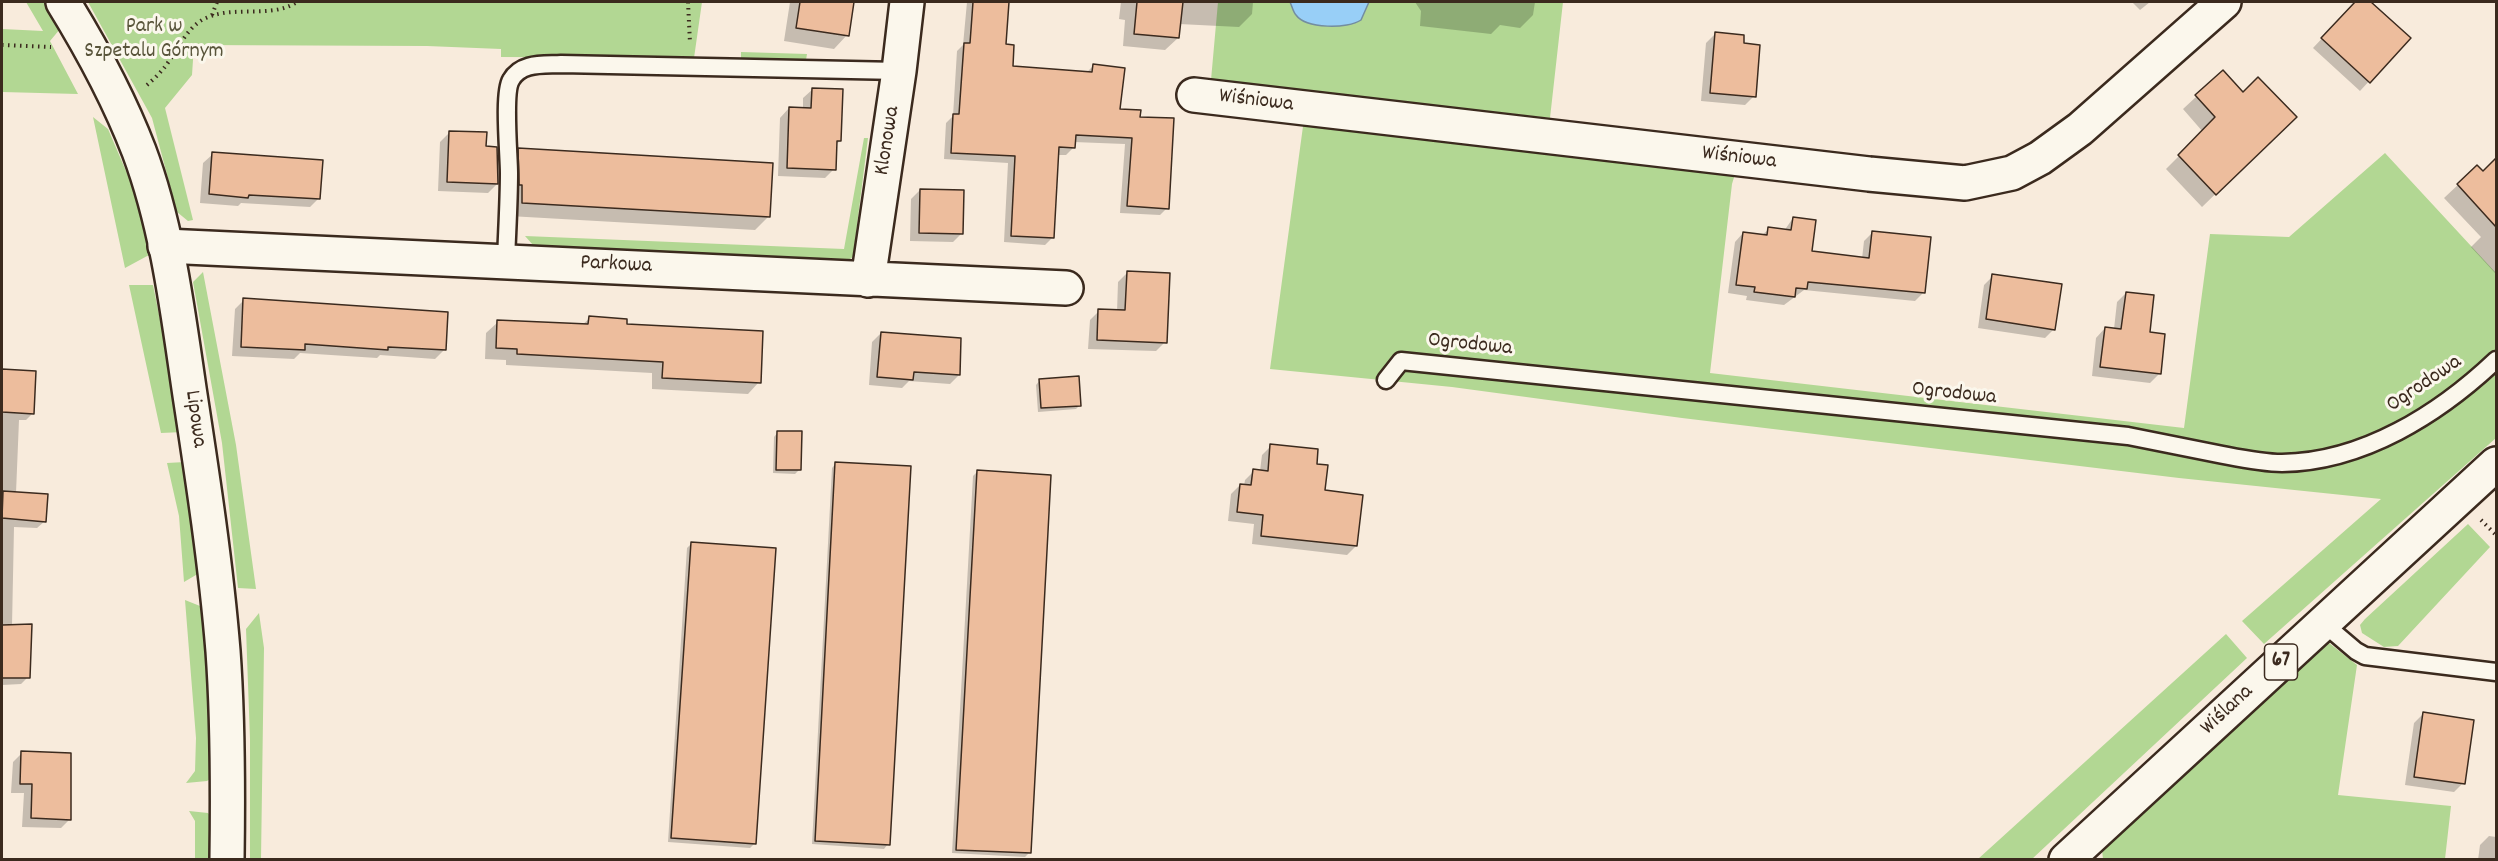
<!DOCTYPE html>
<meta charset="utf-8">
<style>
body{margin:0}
#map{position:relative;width:2498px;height:861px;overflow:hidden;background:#f8ebdc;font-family:Dekko,sans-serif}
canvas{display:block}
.frame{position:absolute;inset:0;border:3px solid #3b2a1e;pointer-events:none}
</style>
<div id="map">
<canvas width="2498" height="861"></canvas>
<div class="frame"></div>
</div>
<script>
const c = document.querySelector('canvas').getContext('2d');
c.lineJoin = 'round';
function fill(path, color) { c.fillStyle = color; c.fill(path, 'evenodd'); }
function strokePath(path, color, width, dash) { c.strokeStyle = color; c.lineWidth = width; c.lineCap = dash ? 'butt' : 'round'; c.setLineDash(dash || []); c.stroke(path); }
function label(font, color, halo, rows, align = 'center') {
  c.font = font + ' Dekko,sans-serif'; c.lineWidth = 6; c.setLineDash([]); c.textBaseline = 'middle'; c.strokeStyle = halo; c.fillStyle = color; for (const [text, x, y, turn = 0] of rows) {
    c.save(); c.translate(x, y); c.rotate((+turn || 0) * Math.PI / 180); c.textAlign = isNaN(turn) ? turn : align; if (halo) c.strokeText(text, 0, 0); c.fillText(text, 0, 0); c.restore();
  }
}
fill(new Path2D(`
 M26 2H44L60 29 50 41 78 94 2 92V29L43 31Z
 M88 2H702L694 58 501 57V49L427 46 194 45 192 75 165 108 193 220 188 221 177 212 152 118Z
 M1218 2H1563L1550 118 1211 80Z
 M741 52 807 54 806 60 741 58Z
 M93 117 108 129 135 192 149 255 125 268Z
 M1304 119 1735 174 1732 184 1710 373 2184 428 2210 234 2289 237 2385 153 2496 273V438L2264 644 2242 621 2381 499 2179 478 1682 418 1452 387 1270 369Z
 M864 138H868L853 257 845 262 533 245 525 236 844 249Z
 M203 272 236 445 256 589 238 588 222 443 193 282Z
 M129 285H153L183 432 161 433Z
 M185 462 201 572 184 582 179 516 167 463Z
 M2468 524 2490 547 2398 646 2384 647 2362 633 2360 625 2365 619Z
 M185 600 205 608 213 777 207 781 186 783 195 771 196 738Z
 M259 613 264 648 261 859 250 860V739L246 629Z
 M2226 634 2247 658 2032 859H1978Z
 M2329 643 2357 665 2338 795 2451 806 2445 859H2103L2102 850Z
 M189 811 208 813 213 819V859H195V821Z`), '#b2d793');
const water = new Path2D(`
 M1290 2H1369L1361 20C1348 29 1306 29 1296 15 1293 12 1292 6 1290 2Z`);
fill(water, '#98cff7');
strokePath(water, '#738da0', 1.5);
fill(new Path2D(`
 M790 2H852L847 35 834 49 784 41Z
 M967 2H1008L1004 46 1012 67 1086 73 1093 66 1118 110 1139 118 1167 208 1160 215 1120 213 1125 144 1074 142 1073 148 1066 155H1057L1052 238 1045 245 1004 242 1008 163 944 159 946 123 953 116 957 51 963 45Z
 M1121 2H1253L1252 14 1239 27 1179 24 1178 38 1165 50 1123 46 1125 20 1119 19Z
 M1415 2H1535L1533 15 1520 28 1500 25 1491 34 1420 26 1421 11Z
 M2132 2H2150L2140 10Z
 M2356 2H2369L2409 38 2360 91 2313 48Z
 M1715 34 1754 96 1745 105 1701 101 1706 43Z
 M813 89 840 141 835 145 834 169 825 178 778 176 780 118 789 108 803 109V98Z
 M2243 94 2295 117 2202 207 2166 169 2203 132 2183 109 2197 96Z
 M449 133 484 148 497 184 488 193 438 191 440 142Z
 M519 150 769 216 755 230 509 216 506 163Z
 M213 154 319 198 310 207 241 203 238 206 200 203 203 163Z
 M2496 160V272L2495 273 2471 247 2481 237 2444 198 2477 167 2483 173Z
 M920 190 962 233 953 242 910 241 911 199Z
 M1793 218 1811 252 1862 259 1864 241 1873 232 1923 293 1915 301 1804 290 1784 305 1746 300 1747 296 1728 293 1735 242 1743 233 1762 235 1769 229 1784 231Z
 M1127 273 1165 342 1156 351 1088 349 1090 320 1099 311 1117 312 1118 282Z
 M1993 276 2054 329 2045 338 1978 328 1984 285Z
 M2126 293 2148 333 2159 374 2150 383 2092 376 2096 338 2105 328 2114 329 2117 302Z
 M244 300 444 350 435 359 380 355 377 358 300 353 294 359 232 356 235 309Z
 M590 318 625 325 759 382 748 394 652 389V373L506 365V360L485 359 486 333 498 322 582 325Z
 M881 333 959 375 950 384 909 381 902 388 869 385 872 342Z
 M2 371 35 373 33 413 26 420H19L16 493 45 521 37 528 14 527 12 626 28 677 21 684 2 685Z
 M1040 380 1080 405 1076 409 1038 412 1036 385Z
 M778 432 800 469 795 474 773 473 774 437Z
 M1271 446 1315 465 1323 492 1356 546 1347 555 1252 544 1254 524 1228 521 1231 494 1240 485 1244 486 1245 480 1254 471H1260L1262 455Z
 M836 463 888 844 884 849 812 844 832 468Z
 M977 472 1029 853 1025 857 952 853 973 476Z
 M691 544 755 843 750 848 668 842 687 548Z
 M2423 714 2463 783 2454 792 2405 785 2414 723Z
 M22 753 70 819 61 828 22 827 24 793H11L13 762Z
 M2489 836 2496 837V860H2478L2480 845Z`), '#0003');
const building = new Path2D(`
 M800 2H854L849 36 796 28Z
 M973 2H1009L1006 44 1014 45 1013 66 1092 72 1093 64 1125 68 1120 109 1141 110 1140 117 1174 118 1169 209 1127 206 1132 138 1076 135 1075 148 1059 147 1054 238 1011 236 1015 156 951 153 953 114H959L964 43H970Z
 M1137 2H1183L1179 38 1134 34Z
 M2355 2H2371L2411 38 2370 83 2321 38Z
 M1715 32 1744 35V43L1760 45 1756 97 1710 93Z
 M2223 70 2243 92 2258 77 2297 117 2216 195 2178 155 2215 117 2195 95Z
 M812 88 843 89 841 141H837L836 170 787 168 789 107 811 108Z
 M449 131 487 132 486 146 497 147 498 184 447 182Z
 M518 148 773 163 770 217 522 203V185H519Z
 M212 152 323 160 320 199 249 195 248 198 209 194Z
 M2496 158V227L2457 184 2477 165 2483 171Z
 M920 189 964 190 963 234 919 233Z
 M1793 217 1816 220 1812 251 1869 258 1872 231 1931 237 1925 293 1808 282 1807 289 1796 288 1795 297 1754 292 1755 287 1736 285 1743 232 1767 235 1768 227 1791 230Z
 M1127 271 1170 273 1167 343 1097 340 1098 309 1125 310Z
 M1992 274 2062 284 2055 330 1986 319Z
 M2126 292 2154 295 2150 332 2165 334 2161 374 2100 367 2105 327 2121 329Z
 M243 298 448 312 446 350 388 347V350L305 344V350L241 347Z
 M589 316 627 319V324L763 331 761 383 662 378 663 362 517 354V349L496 348 497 320 588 324Z
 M881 332 961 338 960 375 914 372 913 380 877 377Z
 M2 369 36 371 34 414 2 412Z
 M1079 376 1081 406 1041 408 1039 379Z
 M777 431H802L801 470H776Z
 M1270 444 1318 449 1317 464 1328 465 1325 490 1363 495 1357 546 1261 536 1263 515 1237 512 1240 484 1251 485 1253 469 1268 471Z
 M835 462 911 466 890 845 815 841Z
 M977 470 1051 475 1031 853 956 850Z
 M3 491 48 494 46 522 2 518Z
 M691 542 776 548 756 844 671 838Z
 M32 624 30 678H2V625Z
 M2423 712 2474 720 2465 784 2414 777Z
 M21 751 71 753V820L31 818 32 784H20Z`);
fill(building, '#edbd9d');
strokePath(building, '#3b2a1e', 1.5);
const lane = new Path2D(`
 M506 261C507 232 509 202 509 173 509 155 503 93 511 80 521 62 543 65 561 64L899 71
 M1386 380 1401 361 2128 436C2158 442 2188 448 2218 454 2239 458 2261 463 2282 463 2363 462 2439 414 2496 360
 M2323 623 2356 651 2365 656 2496 672`);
const street = new Path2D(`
 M1194 95 1869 174 1965 183 2012 173 2040 158 2080 129 2224 2
 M165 246 1066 288
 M868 280 899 71 907 2`);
const secondary = new Path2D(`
 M63 2C92 49 119 99 139 151 168 228 178 314 190 395 203 480 216 565 223 651 228 720 228 790 227 860`);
const primary = new Path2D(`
 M2066 860 2496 464`);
strokePath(lane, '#3b2a1e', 21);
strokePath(street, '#3b2a1e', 38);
strokePath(secondary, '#3b2a1e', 38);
strokePath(primary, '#3b2a1e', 38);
strokePath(new Path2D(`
 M688 2 690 43
 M212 15 217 2
 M2 45 51 47
 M147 85C153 80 159 74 164 68 176 53 187 26 206 18 234 5 271 19 297 2
 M2481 520 2496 535`), '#3b2a1e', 4, [1.5, 4.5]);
strokePath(lane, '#fbf7ec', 16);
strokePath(street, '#fbf7ec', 33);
strokePath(secondary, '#fbf7ec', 33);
strokePath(primary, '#fbf7ec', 33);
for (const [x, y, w] of [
 [2281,662,33]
]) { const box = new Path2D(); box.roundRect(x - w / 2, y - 18, w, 36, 4.5); c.fillStyle = '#fbf7ec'; c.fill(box); strokePath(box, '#3b2a1e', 1.5); }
label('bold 21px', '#3b2a1e', null, [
 ["67",2281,662]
]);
label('22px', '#59553b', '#fbf7ec', [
 ["Park w",154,28],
 ["Szpetalu Górnym",154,53]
]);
label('22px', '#3b2a1e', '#fbf7ec', [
 ["Wiśniowa",1256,102,7],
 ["Klonowa",889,141,-81],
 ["Wiśniowa",1739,159,7],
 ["Parkowa",616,266,3],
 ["Ogrodowa",1470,346,6],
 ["Ogrodowa",2425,385,-34],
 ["Ogrodowa",1954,395,6],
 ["Lipowa",194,419,82],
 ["Wiślana",2228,711,-43]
]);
</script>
